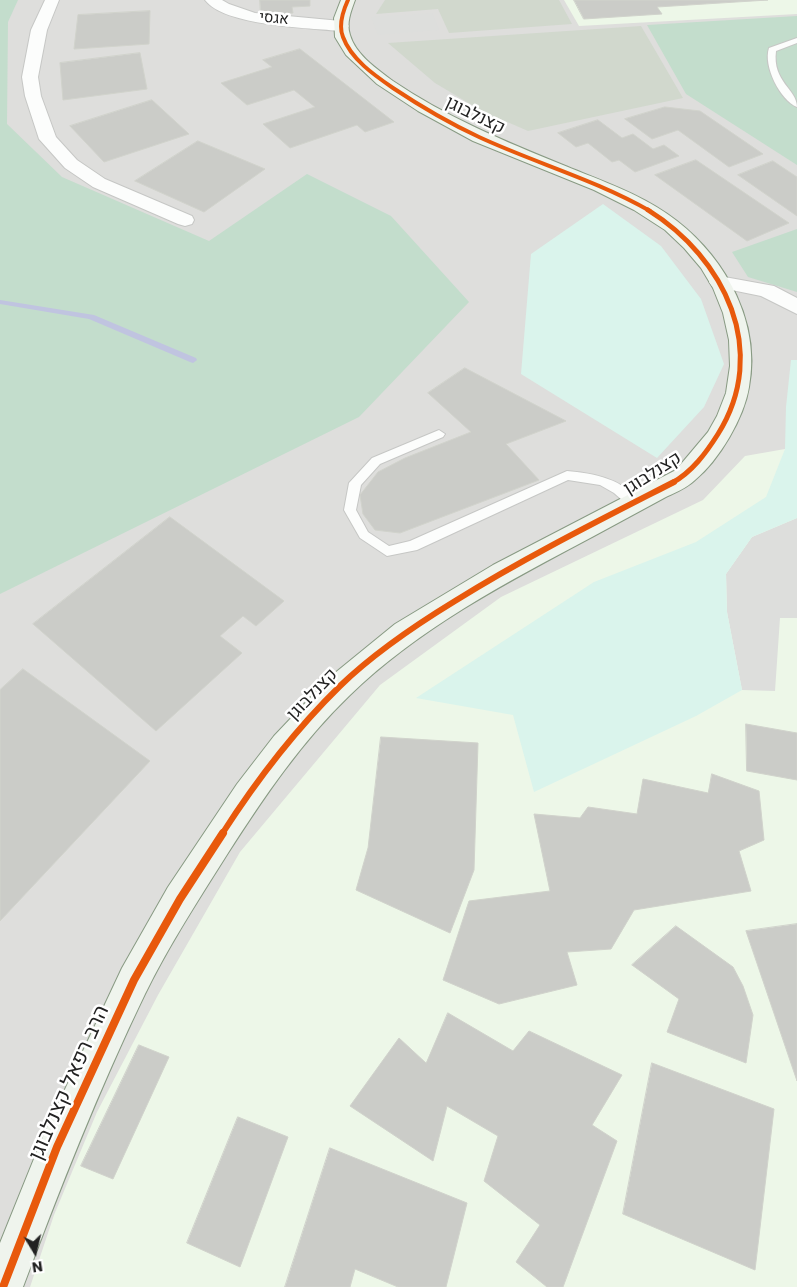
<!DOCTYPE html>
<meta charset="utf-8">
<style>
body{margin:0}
#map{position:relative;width:797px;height:1287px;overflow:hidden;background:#edefeb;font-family:Poppins,sans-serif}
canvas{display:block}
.north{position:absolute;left:10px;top:1227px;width:50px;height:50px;-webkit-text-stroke:4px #fff;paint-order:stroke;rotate:171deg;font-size:14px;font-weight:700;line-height:20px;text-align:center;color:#222}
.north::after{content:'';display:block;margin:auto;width:18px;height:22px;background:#222;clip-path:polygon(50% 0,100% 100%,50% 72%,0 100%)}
</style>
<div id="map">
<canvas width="797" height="1287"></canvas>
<div class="north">N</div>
</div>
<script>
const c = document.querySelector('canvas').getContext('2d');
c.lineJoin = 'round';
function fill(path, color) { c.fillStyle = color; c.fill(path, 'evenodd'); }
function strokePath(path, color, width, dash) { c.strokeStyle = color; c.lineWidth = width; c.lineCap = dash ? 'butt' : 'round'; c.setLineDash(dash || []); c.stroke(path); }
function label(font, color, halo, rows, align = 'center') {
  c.font = font + ' Poppins,Heebo,sans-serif'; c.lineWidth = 5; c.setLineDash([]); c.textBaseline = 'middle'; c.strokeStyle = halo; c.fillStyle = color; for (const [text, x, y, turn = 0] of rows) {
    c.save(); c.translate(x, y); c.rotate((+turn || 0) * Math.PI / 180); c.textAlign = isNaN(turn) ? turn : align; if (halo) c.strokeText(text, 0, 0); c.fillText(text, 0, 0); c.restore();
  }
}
fill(new Path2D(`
 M0 0H797V1287H0Z`), '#dededc');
fill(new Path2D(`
 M564 0H797V14L579 26Z
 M785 449H797V1287H30L54 1215 97 1112 158 995 240 852 380 685 501 597 703 500 745 456Z`), '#edf7e8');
fill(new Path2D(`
 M432 13 439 30 378 35 371 17Z
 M797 518V618H780L775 691 742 690 727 612 726 574 752 537Z`), '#dddedc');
fill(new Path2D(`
 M385 0H559L572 24 449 33 438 9 376 14Z
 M641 26 683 98 528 131 482 111 435 83 388 43Z`), '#d1d8cd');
fill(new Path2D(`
 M0 0H18L8 22 7 124 62 177 209 241 307 174 391 216 469 302 359 417 0 594Z
 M797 16V165L686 94 647 25Z
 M797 229V292L748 277 732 252Z`), '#c3ddcc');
fill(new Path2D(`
 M603 204 661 246 701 299 724 364 704 407 657 458 521 374 531 254Z
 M791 360H797V518L752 537 726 574 727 612 742 690 696 716 534 792 513 715 416 698 594 582 696 542 766 497 785 449 786 407Z`), '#daf4ec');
fill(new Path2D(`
 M0 300 94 315 196 358 197 360 193 363 190 362 89 319 0 304Z`), '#c0c4e0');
const building = new Path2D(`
 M260 0H310V6L292 7 293 13 261 15Z
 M574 0H768L657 7 662 14 584 19Z
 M150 11 149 44 74 49 78 15Z
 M300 49 394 122 365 132 357 125 290 148 263 124 315 107 294 90 247 105 221 83 272 67 263 60Z
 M140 53 147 89 63 100 60 63Z
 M152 100 189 134 104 162 70 126Z
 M665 107 700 111 763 154 729 167 678 130 652 139 625 119Z
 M598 120 622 138 633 134 653 149 664 145 679 156 635 172 619 160 612 162 588 143 576 147 558 133Z
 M198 141 265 169 204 212 135 181Z
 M696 160 789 223 747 241 655 175Z
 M773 161 797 177V216L738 175Z
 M465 368 566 421 506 444 539 480 400 533 375 530 363 514 360 495 378 472 405 458 471 432 428 393Z
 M170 517 284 601 256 626 243 616 220 636 242 653 156 731 33 624Z
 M23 669 150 761 0 921V690Z
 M746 724 797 733V780L747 771Z
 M381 737 478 743 474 870 450 933 356 890 368 848Z
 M712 774 759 791 764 840 739 851 751 891 634 910 611 949 567 952 577 985 499 1004 443 980 469 901 550 891 534 814 580 818 588 807 637 814 643 779 708 793Z
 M797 924V1081L746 931Z
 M676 926 733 967 743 986 753 1015 746 1063 667 1032 679 999 632 965Z
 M448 1013 513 1051 529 1031 622 1075 592 1125 617 1141 563 1287H547L516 1262 540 1225 484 1181 498 1136 447 1106 433 1161 350 1106 399 1038 426 1063Z
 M139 1045 169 1057 113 1179 81 1166Z
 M652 1063 774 1109 755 1270 623 1214Z
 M238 1117 288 1137 240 1267 187 1243Z
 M330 1148 467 1203 446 1287H398L355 1269 350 1287H285Z`);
fill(building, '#cbccc8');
strokePath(building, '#d1d3cc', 1);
const lane = new Path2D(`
 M797 38V43L776 51C772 82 797 89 797 107 780 100 763 66 769 48Z
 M439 430 445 434 443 437 380 464 361 485 356 510 368 532 389 546 410 541 567 471C593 473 626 479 640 504L638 507H630L614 493 600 485 568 480 417 550 387 556 360 538 344 510 349 483 372 458Z`);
const street = new Path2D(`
 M45 0H59L47 30 38 77 41 96 56 137 77 160 105 179 192 216 194 220 192 224 185 226 178 224 93 187 65 168 39 139 25 96 22 77 31 30Z
 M205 0H222L229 4 255 13 341 21 346 23 349 26 346 29 341 31C310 28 224 26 205 0Z
 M719 276 774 286 797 298V314L761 296 712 286 709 282 712 278Z`);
const secondary = new Path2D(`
 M341 0H355C351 11 346 23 350 35 356 55 377 69 393 81 446 117 504 141 563 165 602 181 644 195 677 221 727 260 761 324 749 387 744 418 719 460 695 480 687 488 674 493 664 498 640 511 616 524 592 537 507 582 419 628 350 695 301 742 264 797 228 853 199 899 169 945 145 994 99 1089 60 1188 23 1287H0V1243L44 1134 122 968 168 887 237 784 274 736 330 677 395 624 493 565 676 470 708 432 717 416 726 393 730 366 729 340 723 313 713 288 701 268 684 248 665 230 634 210 594 190 473 141 418 111 377 84 346 55 335 37 334 18Z`);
strokePath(lane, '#c6c7c5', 2);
strokePath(street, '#c6c7c5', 2);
strokePath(secondary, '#889a83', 2);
fill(lane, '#fcfdfc');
fill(street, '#fcfdfc');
fill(secondary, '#eff4ed');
strokePath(new Path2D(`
 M348 0C343 11 338 25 343 37 351 59 374 75 393 88 420 106 449 123 479 137 535 163 596 180 650 211`), '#e8590c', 4);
strokePath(new Path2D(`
 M648 210C725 258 770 351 718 434 706 453 692 472 672 483`), '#e8590c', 5);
strokePath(new Path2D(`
 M222 834C256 781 294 731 340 686 374 653 414 626 455 601 526 557 600 520 674 482`), '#e8590c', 6);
strokePath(new Path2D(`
 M3 1287 57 1147 134 980 180 899 223 833`), '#e8590c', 8);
label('15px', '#222', '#fff', [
 ["אגסי",274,19,5]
]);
label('18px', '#222', '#fff', [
 ["קצנלבוגן",475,116,26],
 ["קצנלבוגן",653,474,-32],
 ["קצנלבוגן",313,695,-46]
]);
label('21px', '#222', '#fff', [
 ["הרב רפאל קצנלבוגן",70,1083,-66]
]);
</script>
